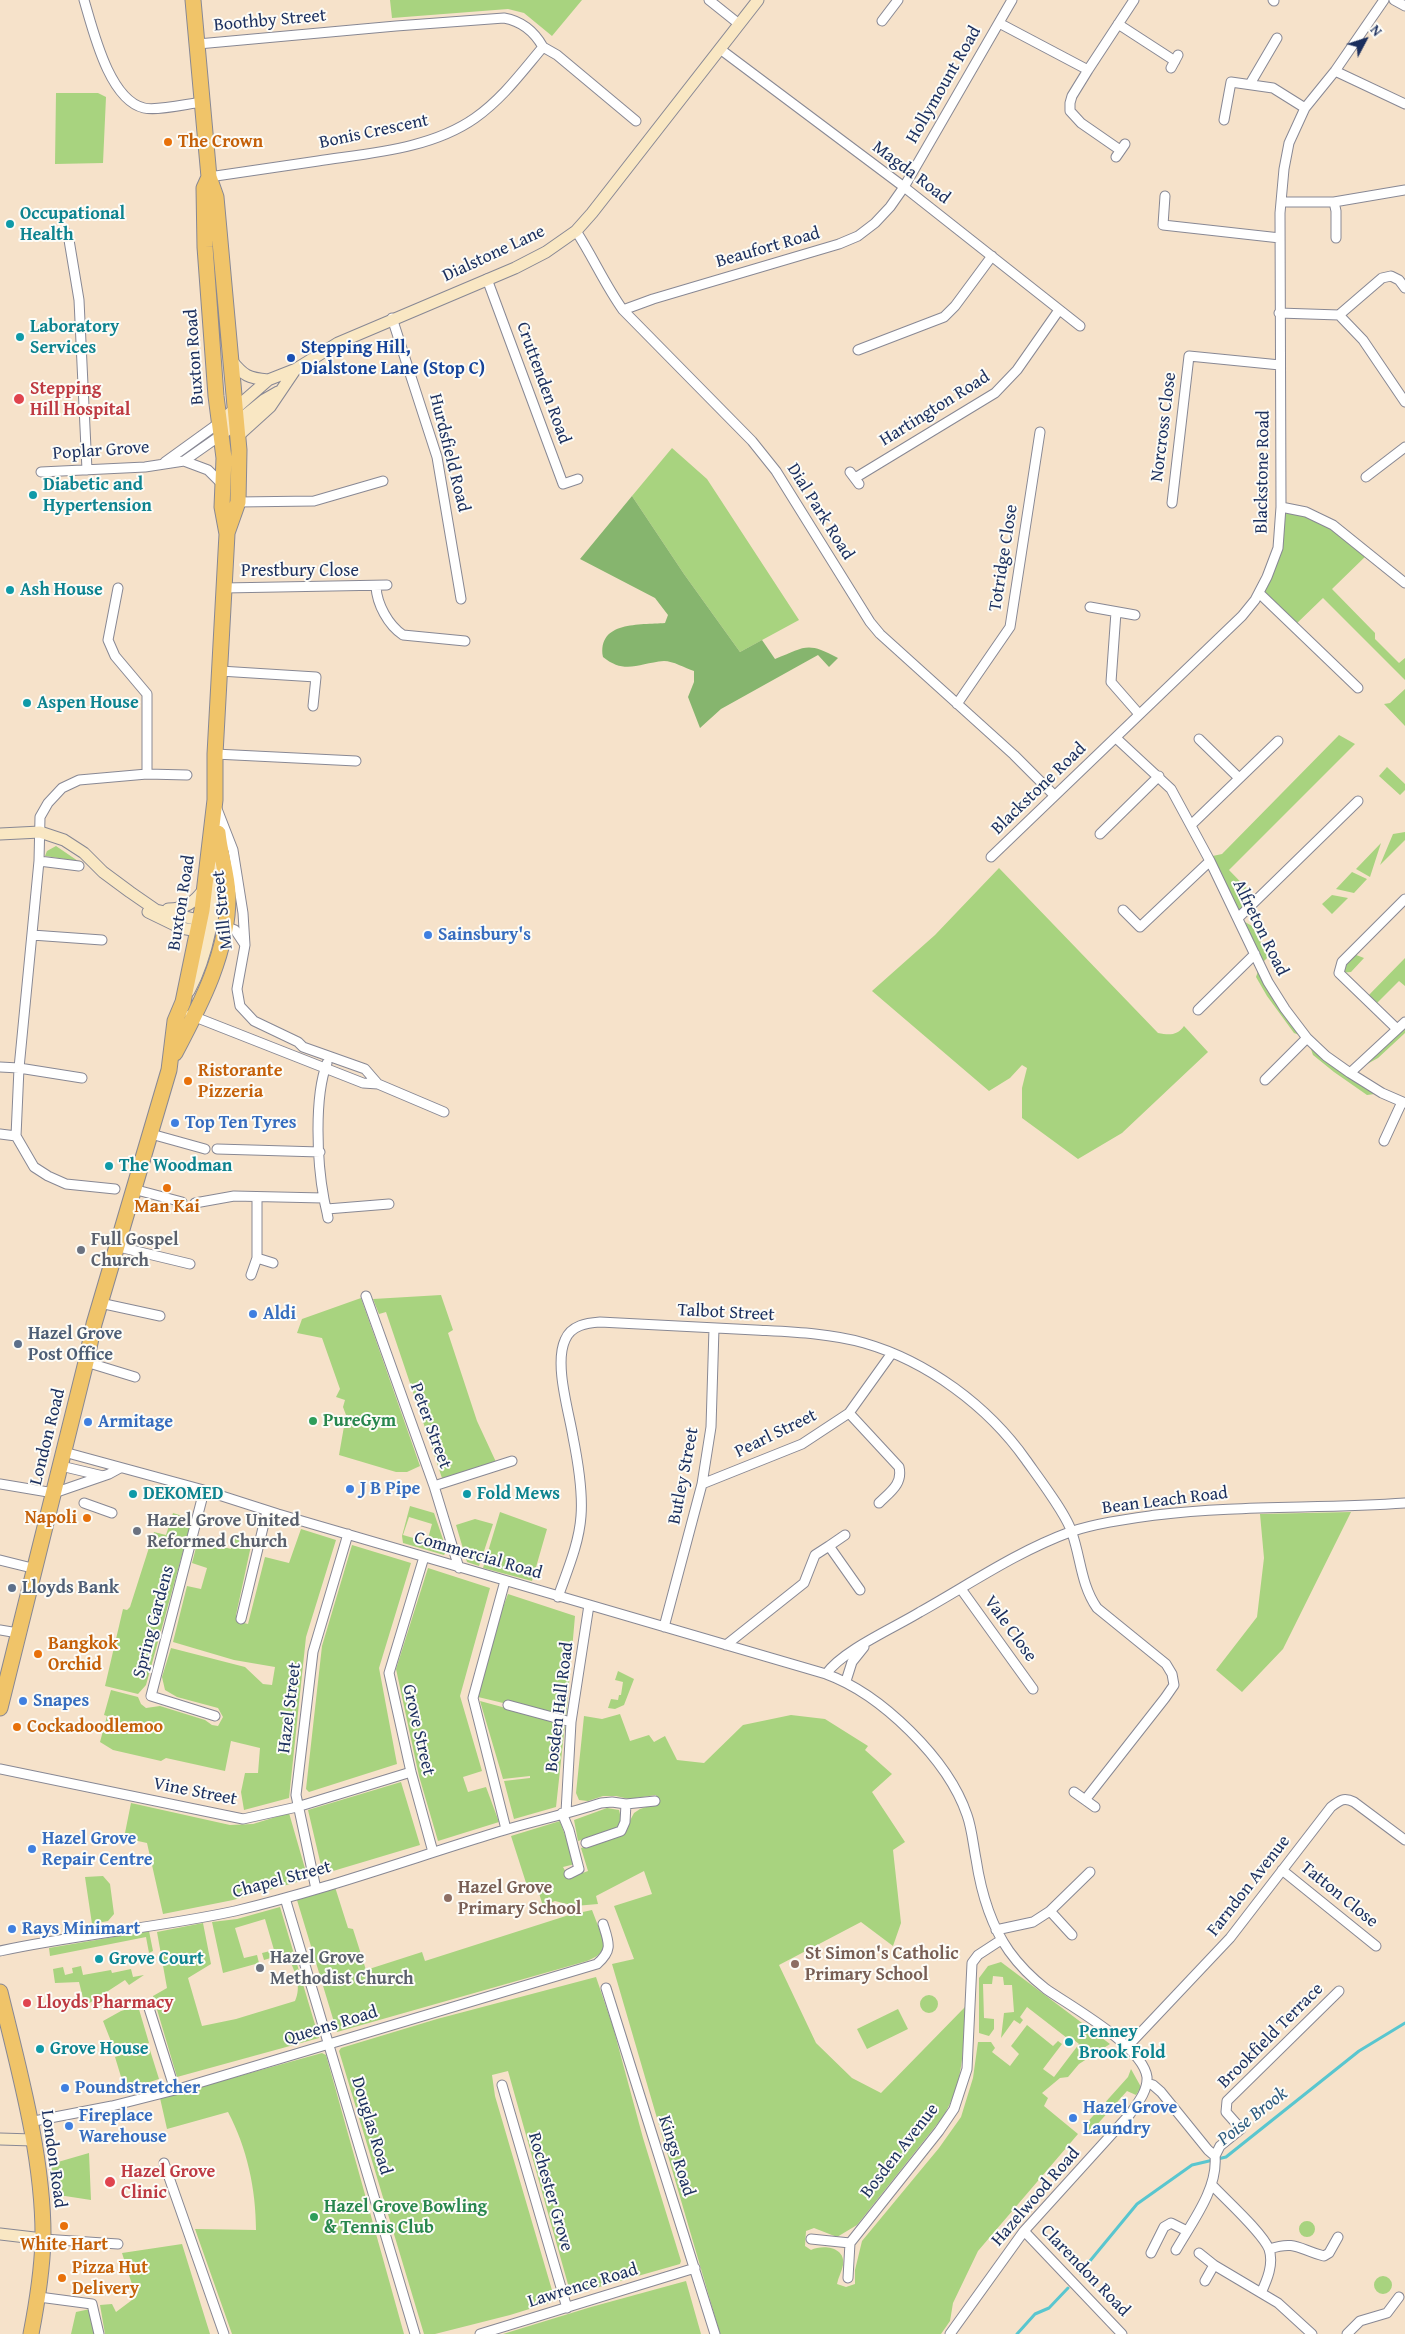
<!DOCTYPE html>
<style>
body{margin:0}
#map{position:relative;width:1405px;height:2334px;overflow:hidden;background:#f6e2ca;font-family:"Gentium Book Plus",serif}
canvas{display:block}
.north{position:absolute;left:1340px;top:15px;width:50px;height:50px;-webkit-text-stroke:4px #fdfcf7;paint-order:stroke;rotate:50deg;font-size:14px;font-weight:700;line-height:20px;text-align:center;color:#1b2f5e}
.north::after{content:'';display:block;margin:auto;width:18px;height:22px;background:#1b2f5e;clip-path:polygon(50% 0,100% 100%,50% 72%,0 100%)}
</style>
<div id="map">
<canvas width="1405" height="2334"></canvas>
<div class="north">N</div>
</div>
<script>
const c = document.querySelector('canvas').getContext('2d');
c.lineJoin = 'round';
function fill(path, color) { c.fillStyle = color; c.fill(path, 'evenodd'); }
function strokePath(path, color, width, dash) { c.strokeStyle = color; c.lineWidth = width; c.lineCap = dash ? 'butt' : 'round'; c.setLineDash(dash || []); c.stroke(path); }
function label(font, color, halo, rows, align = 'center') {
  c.font = font + ' "Gentium Book Plus",serif'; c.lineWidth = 4; c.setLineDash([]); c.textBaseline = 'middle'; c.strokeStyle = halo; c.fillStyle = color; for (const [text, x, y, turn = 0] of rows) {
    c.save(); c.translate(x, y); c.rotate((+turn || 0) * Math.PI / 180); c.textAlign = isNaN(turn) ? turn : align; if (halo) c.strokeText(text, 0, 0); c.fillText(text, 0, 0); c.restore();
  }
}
fill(new Path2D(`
 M390 0H582L552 36 524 13 508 9 392 18Z
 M56 93H98L106 97 103 163 55 164Z
 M672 448 707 479 799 620 740 652 684 574 632 496Z
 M1281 507 1306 512 1369 553 1332 589 1375 633V639L1399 663 1405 658V680L1323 598 1294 626 1259 593 1278 548Z
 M1405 689V726L1384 704 1390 703Z
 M1339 735 1355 744 1229 870 1257 899 1238 918 1252 926 1269 956 1260 965 1307 1038 1351 1073 1405 1022V1033L1378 1058 1351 1073 1382 1093 1367 1095 1334 1072 1313 1055 1307 1038 1294 1033 1267 996 1256 977 1260 965 1208 857 1222 854Z
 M1387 767 1405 784V790L1400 795 1379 776Z
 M1405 832V840L1380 865 1393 834Z
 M1381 843 1370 877 1356 869Z
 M56 846 78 861 45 856 47 851Z
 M999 868 1158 1033C1169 1035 1177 1036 1184 1026L1208 1052 1122 1133 1078 1159 1022 1118V1088L1027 1068 1022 1065 1010 1078 989 1091 872 991 935 935Z
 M1352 872 1367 879 1354 893 1336 889Z
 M1332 895 1348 898 1332 914 1322 904Z
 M1351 953 1364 958 1351 972 1339 973Z
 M1405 958V986L1399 981 1374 1006 1366 998Z
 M441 1295 453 1330 448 1333 477 1421 496 1462 443 1481 386 1312 379 1314 373 1299Z
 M361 1298 420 1466 407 1472H396L339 1455 346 1415 343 1407 345 1400 336 1397 340 1389 322 1338 297 1333 302 1319Z
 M410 1506 434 1513 447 1551 444 1555 403 1543 402 1536ZM409 1517 432 1524 427 1542 403 1535Z
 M500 1512 547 1529 532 1581 483 1568Z
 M1351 1512 1283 1649 1242 1692 1216 1670 1257 1617 1264 1558 1260 1514Z
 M173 1513 192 1519 146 1685 138 1694 105 1686 123 1609 127 1610 130 1607 154 1532 166 1535Z
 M475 1519 493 1524 479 1566 467 1562 456 1525Z
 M301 1529 336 1540 306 1637 289 1798 244 1810 241 1792 245 1773H258L260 1748 231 1741 225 1771 166 1758 161 1761 113 1750 100 1742 107 1716 104 1715 111 1690 138 1697 141 1704 146 1708 160 1706 205 1720 212 1725 218 1726 223 1717 218 1708 177 1697 165 1690 162 1677 171 1648 245 1667 263 1684 272 1685 275 1667 234 1660 173 1642 187 1586 201 1589 207 1568 192 1563 198 1540 231 1549 234 1536 252 1541 236 1615 240 1622 248 1624 265 1557 289 1563Z
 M352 1545 411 1563 379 1668 397 1764 309 1792 306 1789 322 1646Z
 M428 1568 490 1588 460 1696 482 1771 463 1777 468 1792 486 1787 499 1822 438 1841 419 1776 396 1669Z
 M508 1594 575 1616 566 1718 478 1697 496 1626Z
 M618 1671 634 1679 624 1705 615 1709 608 1708 611 1699 618 1700 619 1695H621L623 1682 615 1680Z
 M480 1701 565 1724 556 1807 514 1819 504 1781 530 1778V1776L503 1779Z
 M620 1714 630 1741 649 1735 654 1742 665 1736 677 1760 704 1763 743 1725 791 1715 825 1719 868 1746 865 1750 892 1774 872 1792 905 1842 893 1850 901 1923 893 1946 861 1922 779 1965 816 2043 852 2078 881 2093 965 2007C963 2047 965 2083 942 2118L857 2225 837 2237 814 2228 806 2231 805 2246 811 2250C823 2244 846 2247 843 2265 842 2271 838 2278 837 2284L846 2287 855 2284V2270L862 2241 939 2148 961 2117 973 2078 978 2042H991L995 2048 992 2052 1010 2066 1019 2054 1011 2046 1027 2025 1053 2046 1058 2041 1062 2044 1043 2069 1054 2077 1079 2044 1069 2036 1067 2038 1027 2007 1020 2017 1023 2020 1020 2024 1014 2020 1001 2038 1004 2013 1014 2012 1012 1985H1004L1003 1977 993 1976 992 1984H983L984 2018 994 2019V2029L989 2036 979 2033V1978L988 1966 1001 1962 1110 2044 1079 2064 1068 2077 1060 2078 1042 2093 1048 2098 1044 2106 1078 2134 978 2251 953 2303 950 2321 941 2334H720L612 1964 634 1959 614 1906 652 1894 644 1871 596 1896 598 1904 575 1906 555 1901 543 1906 537 1887 528 1889 511 1836 560 1821 575 1864 563 1867 569 1878 588 1871 581 1848 623 1834 634 1813 640 1809 659 1803 656 1795 629 1799 616 1796H603L588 1801 579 1800 576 1793 584 1716 602 1719Z
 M401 1782 420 1845 323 1874 308 1810Z
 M131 1803 230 1825 253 1824 289 1813 308 1879 233 1900 163 1914 147 1843 124 1838Z
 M607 1808 619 1810 622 1822 618 1829 578 1841 574 1820Z
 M103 1876 110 1884 114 1914 108 1921 92 1924 85 1877Z
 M335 1887 348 1928 353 1929 366 1970 422 1952 425 1961 569 1915 592 1910 605 1944C603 1954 596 1957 587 1961L337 2032 297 1900Z
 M280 1907 319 2038 177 2077 153 1996 167 1988 157 1932 203 1923 211 1964 188 1978 202 2026 236 2019 295 2001C302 1986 295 1973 289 1958L276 1962 274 1957 264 1960 262 1953 274 1950 265 1919 235 1928 244 1958 257 1955 259 1963 223 1973 212 1922 237 1919Z
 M149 1931 153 1951 149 1953 146 1937 50 1956 49 1948Z
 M81 1966 83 1975 111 1970 112 1973 131 1969 133 1977 144 1975 129 1985 125 1980 85 2006 79 1982 55 1983 53 1969 63 1967 65 1975 73 1973 72 1968Z
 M596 1977 613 2027 643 2138 681 2261 680 2264 571 2295 508 2071 492 2075 495 2096 554 2297 552 2302 510 2315 435 2334H424L339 2051 341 2048 437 2019Z
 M920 2004a9 9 0 1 1 18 0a9 9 0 1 1-18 0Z
 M138 2006 149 2043 116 2054 103 2021 121 2011Z
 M898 2009 908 2029 867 2049 857 2029Z
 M149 2047 159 2079 125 2090 115 2057Z
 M322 2053 326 2055 404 2334H232L195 2229 256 2230C256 2189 247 2148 228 2112L167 2129 160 2098Z
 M1131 2069 1141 2087 1136 2095 1127 2091 1094 2128 1092 2136 1084 2126 1128 2077Z
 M89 2153 91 2200 65 2196 54 2197 51 2164Z
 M1299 2229a8 8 0 1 1 16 0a8 8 0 1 1-16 0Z
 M182 2244 210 2334H105L100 2305 112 2304 116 2312 136 2297 122 2253Z
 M1374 2285a9 9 0 1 1 18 0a9 9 0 1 1-18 0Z
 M686 2281 701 2334H503L591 2307Z
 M90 2309 95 2334H71L76 2312Z`), '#a8d37f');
fill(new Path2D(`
 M632 496 684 574 740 652 762 640 775 659C805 647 807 641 838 658L829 667 818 655 721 709 700 728 688 697 694 682V671C685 668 673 661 664 661 639 663 625 675 603 657 597 621 640 625 665 623L668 615 655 598 580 559Z`), '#86b56e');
strokePath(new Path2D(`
 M1080 2273 1137 2204 1192 2165 1226 2157 1359 2051 1405 2023
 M1017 2334 1035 2314 1049 2308 1068 2288`), '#59c6cf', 3);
const street = new Path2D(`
 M84 0C93 30 109 100 144 108 158 111 186 104 202 102
 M709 0 739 24
 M1273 0 1274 1
 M1394 0 1405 6
 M882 21 898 0
 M999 23 1088 70
 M1118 24 1175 61
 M198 44 396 26 504 18C521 21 534 31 543 47
 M720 49 904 187 1080 326
 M1171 68 1178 55
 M1335 71 1405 104
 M1250 84 1277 38
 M1224 120 1231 82 1273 88 1305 108
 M1120 150 1081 123 1070 111V103L1072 96 1088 70 1134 0
 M1116 157 1125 144
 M209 177C245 172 282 166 318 161 370 153 431 149 475 118 503 98 521 73 543 47L557 55 636 121
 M1165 196 1163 225 1280 238
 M1281 202H1334L1405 190
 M1334 202 1336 211V238
 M576 231C593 257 605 285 623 310L752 441 776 471 870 622 880 634 1014 755 1054 795
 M68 234 79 300 87 470
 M487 279 563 484 578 479
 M623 310 653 299 839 244 858 236 875 223 890 207 904 187 1012 0
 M1279 313 1339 315 1363 340 1405 402
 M1339 315 1382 278 1391 276 1399 280 1405 288
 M392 318 437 457 461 599
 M858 350 944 317 955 306 992 256
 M184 461 208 470 221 483
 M165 462 219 423
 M41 472 145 467 184 461 221 435
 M850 472 859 484
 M1366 477 1405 447
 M855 478 995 393 1017 370 1059 310
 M238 502 314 501 383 481
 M1172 503 1189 356 1280 365
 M1281 507 1306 512 1333 525 1405 583
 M376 587C377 604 388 625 403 635L465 641
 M118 588 108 640 115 656 147 694V774
 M224 588 387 585
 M1259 593 1358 688
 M1090 607 1135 615
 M1116 612 1111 682 1139 714
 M220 671 316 677 313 706
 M957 704 1010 627 1040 432
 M1116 738 1171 789 1210 861 1268 982 1285 1009 1307 1038 1326 1056 1350 1073 1382 1093 1405 1103
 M1199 739 1239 778
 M215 754 356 761
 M217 809 233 850 243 913 245 945 237 989 240 1006 254 1021 298 1042 303 1047 365 1069 378 1084
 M1191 825 1278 741
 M1100 834 1159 776
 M991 857 1242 616 1255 600 1267 577 1278 548 1281 507 1280 213 1284 169 1289 143 1305 108 1335 71 1384 0
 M39 861 79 866
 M1123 910 1140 927 1210 861
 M1238 918 1358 801
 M224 926 235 930 245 945
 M32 935 102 940
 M1198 1010 1255 954
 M190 1015 363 1083 378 1084 444 1112
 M1397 1029 1339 973 1342 962 1405 899
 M327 1063C314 1097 317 1162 324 1199 325 1205 327 1211 328 1218
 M0 1067 19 1068 82 1078
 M1350 1073 1405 1022
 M1265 1080 1307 1038
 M0 1134 16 1136
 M151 1134 205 1149
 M1384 1141 1402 1102
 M217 1149 320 1152
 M115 1189 66 1184 48 1176 34 1167 16 1136 19 1068 39 861 40 817 48 803 62 788 79 780 147 774 187 775
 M133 1189 182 1202
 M195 1203 234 1196 323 1198
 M327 1209 389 1204
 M115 1246 190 1264
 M257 1258 273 1263
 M251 1275 257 1258V1198
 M366 1296 434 1486 459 1568
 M100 1303 160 1316
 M86 1362 135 1377
 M849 1413 899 1467C903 1484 890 1492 879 1503
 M64 1452 200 1489 278 1514 826 1674C881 1694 948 1759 967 1815 972 1829 973 1844 976 1859 981 1892 990 1924 1009 1951 1019 1965 1032 1978 1046 1989 1070 2006 1143 2046 1147 2077 1148 2091 1137 2104 1130 2114L1024 2231 950 2334
 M61 1466 103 1476
 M0 1484 54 1493 109 1474 120 1468
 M702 1484 802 1444 849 1413 892 1353
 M434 1486 512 1461
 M204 1491 151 1696 215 1716
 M84 1503 112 1513
 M829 1546 845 1535
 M424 1557 389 1673 411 1772 433 1852
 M0 1560 36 1569
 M505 1581 473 1698 506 1829
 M961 1589 1033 1689
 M558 1597C567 1571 579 1544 581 1516 583 1491 578 1462 573 1437 569 1412 554 1364 565 1340 571 1325 587 1323 600 1322 652 1325 703 1327 755 1330 791 1332 828 1333 864 1343 927 1361 988 1406 1026 1460 1038 1477 1067 1515 1072 1533 1081 1559 1081 1585 1097 1608L1166 1664 1172 1674 1174 1685 1165 1698 1085 1800
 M241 1619 267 1511
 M664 1627 702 1484 711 1427 714 1328
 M0 1630 18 1633
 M726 1645 804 1583 815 1555 829 1546 860 1590
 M826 1674C843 1650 894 1628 920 1612 970 1584 1016 1552 1070 1532 1097 1523 1128 1519 1156 1515 1238 1505 1322 1509 1405 1503
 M846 1681 852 1662 864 1647
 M508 1705 571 1722
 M0 1769 243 1819 297 1807 411 1772
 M1074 1792 1095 1807
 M566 1812 571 1722 589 1605
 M562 1813 569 1830 579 1869 569 1874
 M586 1843 621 1831 625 1822 626 1804
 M1282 1870 1376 1946
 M316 1889 296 1795 313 1652 348 1534
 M285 1898 415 2334
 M1050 1911 1072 1935
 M996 1930 1033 1922 1050 1911 1090 1872
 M0 1951C78 1934 157 1928 235 1911 320 1891 404 1861 488 1835 525 1823 564 1815 601 1803L612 1802 626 1804 655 1801
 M606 1988 715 2334
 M148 2005 175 2090
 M1127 2047 1230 1938 1331 1807C1340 1800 1344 1797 1354 1802L1405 1840
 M1147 2083 1153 2085 1161 2092 1208 2150 1215 2156C1218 2189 1192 2222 1176 2250
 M502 2085 567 2308
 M29 2122 112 2106 175 2090 597 1964C613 1950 609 1943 603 1924
 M1215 2156 1220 2146 1241 2129 1226 2112 1227 2101 1339 1991
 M164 2163 224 2334
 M1212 2185C1226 2200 1262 2232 1269 2249 1274 2264 1267 2280 1261 2293
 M1024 2231 1122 2334
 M43 2239 118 2244
 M811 2239 850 2243 939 2131 954 2109 967 2069 972 1963 978 1955 1001 1940
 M1269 2249C1297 2240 1299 2250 1324 2256L1329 2253 1338 2237
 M1151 2253 1164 2227 1171 2223 1187 2231
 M1199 2253 1214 2265
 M848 2278 850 2243
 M1205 2281 1214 2265 1278 2303 1312 2334
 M39 2297 92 2304 99 2334
 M480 2334 695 2268
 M1347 2334 1360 2321 1387 2313 1399 2297`);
const secondary = new Path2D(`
 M231 360C244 376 248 378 268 380
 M219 423 268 380 296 369 338 343 515 268 546 252 576 231 592 213 758 0
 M221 435 264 400 278 392
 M238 436 270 407 295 370
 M0 834 40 832 64 840 84 853 103 872 130 892 156 910 224 926
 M168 909C185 909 194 903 204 889
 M148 912 181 928 198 931 204 927
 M189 991C210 952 215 905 220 862
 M0 2139 33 2140
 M0 2234 43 2239`);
const highway = new Path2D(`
 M193 0 209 177 216 197 239 450 238 502 227 533
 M175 1053C201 1004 229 951 228 894 227 872 220 854 218 833
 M0 1708 86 1362 94 1324 169 1070 175 1021 183 1002 202 910 215 800V754L227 534 222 507 224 458 216 396 205 247 204 188 209 177
 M0 1992C19 2070 44 2159 43 2240 42 2272 37 2303 31 2334`);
strokePath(street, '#888894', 11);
strokePath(secondary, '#888894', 13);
strokePath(highway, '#888894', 17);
strokePath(street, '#fff', 9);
strokePath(secondary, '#f9e7c3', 11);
strokePath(highway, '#f0c469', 15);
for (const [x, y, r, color] of [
 [168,142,5,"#e8710a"],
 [10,224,5,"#0f9aa8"],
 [20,337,5,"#0f9aa8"],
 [291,358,5,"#1a4fb4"],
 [19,399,6,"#e0444e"],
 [33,495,5,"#0f9aa8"],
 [10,590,5,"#0f9aa8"],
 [27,703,5,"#0f9aa8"],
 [428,935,5,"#3f7fe0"],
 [188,1081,5,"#e8710a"],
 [175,1123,5,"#3f7fe0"],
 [109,1166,5,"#0f9aa8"],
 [167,1188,5,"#e8710a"],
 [81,1250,5,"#6b7280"],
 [253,1314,5,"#3f7fe0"],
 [18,1344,5,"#5c6f8a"],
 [313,1421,5,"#2e9e5b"],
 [88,1422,5,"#3f7fe0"],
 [350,1489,5,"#3f7fe0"],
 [133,1494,5,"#0f9aa8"],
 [467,1494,5,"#0f9aa8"],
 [87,1518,5,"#e8710a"],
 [137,1531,5,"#6b7280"],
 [12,1588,5,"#5c6f8a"],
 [38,1654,5,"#e8710a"],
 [23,1701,5,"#3f7fe0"],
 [17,1727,5,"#e8710a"],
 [32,1849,5,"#3f7fe0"],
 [448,1898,5,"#8d6e63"],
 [12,1929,5,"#3f7fe0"],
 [99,1959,5,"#0f9aa8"],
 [795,1964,5,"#8d6e63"],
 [260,1968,5,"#6b7280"],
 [27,2003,5,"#e0444e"],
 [1069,2042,5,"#0f9aa8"],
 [40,2049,5,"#0f9aa8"],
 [65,2088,5,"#3f7fe0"],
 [1073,2118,5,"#3f7fe0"],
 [69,2126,5,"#3f7fe0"],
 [110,2182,6,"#e0444e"],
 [314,2217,5,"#2e9e5b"],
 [64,2226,5,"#e8710a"],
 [62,2278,5,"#e8710a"]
]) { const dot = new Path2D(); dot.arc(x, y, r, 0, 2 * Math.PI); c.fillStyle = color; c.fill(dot); strokePath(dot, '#fdfcf7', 2); }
label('18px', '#1b2f5e', '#fdfcf7', [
 ["Boothby Street",270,21,-5],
 ["Hollymount Road",944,85,-60],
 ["Bonis Crescent",374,132,-12],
 ["Magda Road",911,173,37],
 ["Beaufort Road",768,248,-16],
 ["Dialstone Lane",494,254,-25],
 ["Buxton Road",195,357,-94],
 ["Cruttenden Road",543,383,70],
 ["Hartington Road",935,409,-32],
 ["Norcross Close",1164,427,-83],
 ["Poplar Grove",101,451,-4],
 ["Hurdsfield Road",449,453,76],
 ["Blackstone Road",1263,472,-89],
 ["Dial Park Road",820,512,58],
 ["Totridge Close",1004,558,-81],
 ["Prestbury Close",300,571],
 ["Blackstone Road",1039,789,-44],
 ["Buxton Road",182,903,-81],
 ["Mill Street",223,910,-96],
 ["Alfreton Road",1260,928,64],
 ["Talbot Street",726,1313,3],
 ["Peter Street",430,1426,70],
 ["Pearl Street",776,1434,-26],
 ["London Road",48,1437,-76],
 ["Butley Street",684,1476,-79],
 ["Bean Leach Road",1165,1501,-7],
 ["Commercial Road",478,1556,16],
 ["Spring Gardens",154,1622,-75],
 ["Vale Close",1010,1629,54],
 ["Bosden Hall Road",560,1707,-83],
 ["Hazel Street",290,1708,-83],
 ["Grove Street",418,1730,77],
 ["Vine Street",195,1792,11],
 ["Chapel Street",282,1880,-15],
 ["Farndon Avenue",1249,1886,-52],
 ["Tatton Close",1339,1895,39],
 ["Queens Road",331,2026,-17],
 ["Brookfield Terrace",1271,2036,-45],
 ["Douglas Road",371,2126,73],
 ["Bosden Avenue",900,2151,-52],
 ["Kings Road",676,2156,72],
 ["London Road",53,2159,82],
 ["Rochester Grove",550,2192,74],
 ["Hazelwood Road",1036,2197,-49],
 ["Clarendon Road",1085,2271,46],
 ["Lawrence Road",583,2286,-17]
]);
label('bold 18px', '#c56008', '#fdfcf7', [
 ["The Crown",178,142],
 ["Ristorante",198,1071],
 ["Pizzeria",198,1092],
 ["Man Kai",167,1207,"center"],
 ["Napoli",77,1518,"right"],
 ["Bangkok",48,1644],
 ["Orchid",48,1665],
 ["Cockadoodlemoo",27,1727],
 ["White Hart",64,2245,"center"],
 ["Pizza Hut",72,2268],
 ["Delivery",72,2289]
], 'left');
label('bold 18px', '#0d838f', '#fdfcf7', [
 ["Occupational",20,214],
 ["Health",20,235],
 ["Laboratory",30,327],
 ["Services",30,348],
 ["Diabetic and",43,485],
 ["Hypertension",43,506],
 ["Ash House",20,590],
 ["Aspen House",37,703],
 ["The Woodman",119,1166],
 ["DEKOMED",143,1494],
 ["Fold Mews",477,1494],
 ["Grove Court",109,1959],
 ["Penney",1079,2032],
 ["Brook Fold",1079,2053],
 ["Grove House",50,2049]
], 'left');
label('bold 18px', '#164399', '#fdfcf7', [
 ["Stepping Hill,",301,348],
 ["Dialstone Lane (Stop C)",301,369]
], 'left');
label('bold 18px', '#be3a42', '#fdfcf7', [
 ["Stepping",30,389],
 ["Hill Hospital",30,410],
 ["Lloyds Pharmacy",37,2003],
 ["Hazel Grove",121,2172],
 ["Clinic",121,2193]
], 'left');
label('bold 18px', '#366cbe', '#fdfcf7', [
 ["Sainsbury's",438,935],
 ["Top Ten Tyres",185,1123],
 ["Aldi",263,1314],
 ["Armitage",98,1422],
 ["J B Pipe",360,1489],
 ["Snapes",33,1701],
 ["Hazel Grove",42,1839],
 ["Repair Centre",42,1860],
 ["Rays Minimart",22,1929],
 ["Poundstretcher",75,2088],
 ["Hazel Grove",1083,2108],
 ["Laundry",1083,2129],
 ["Fireplace",79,2116],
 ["Warehouse",79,2137]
], 'left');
label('bold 18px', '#5b616d', '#fdfcf7', [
 ["Full Gospel",91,1240],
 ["Church",91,1261],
 ["Hazel Grove United",147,1521],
 ["Reformed Church",147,1542],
 ["Hazel Grove",270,1958],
 ["Methodist Church",270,1979]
], 'left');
label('bold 18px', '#4e5e75', '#fdfcf7', [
 ["Hazel Grove",28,1334],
 ["Post Office",28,1355],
 ["Lloyds Bank",22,1588]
], 'left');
label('bold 18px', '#27864d', '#fdfcf7', [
 ["PureGym",323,1421],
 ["Hazel Grove Bowling",324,2207],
 ["& Tennis Club",324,2228]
], 'left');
label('bold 18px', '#785e54', '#fdfcf7', [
 ["Hazel Grove",458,1888],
 ["Primary School",458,1909],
 ["St Simon's Catholic",805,1954],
 ["Primary School",805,1975]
], 'left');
label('italic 19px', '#2e5c80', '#fdfcf7', [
 ["Poise Brook",1253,2117,-38]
]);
</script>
